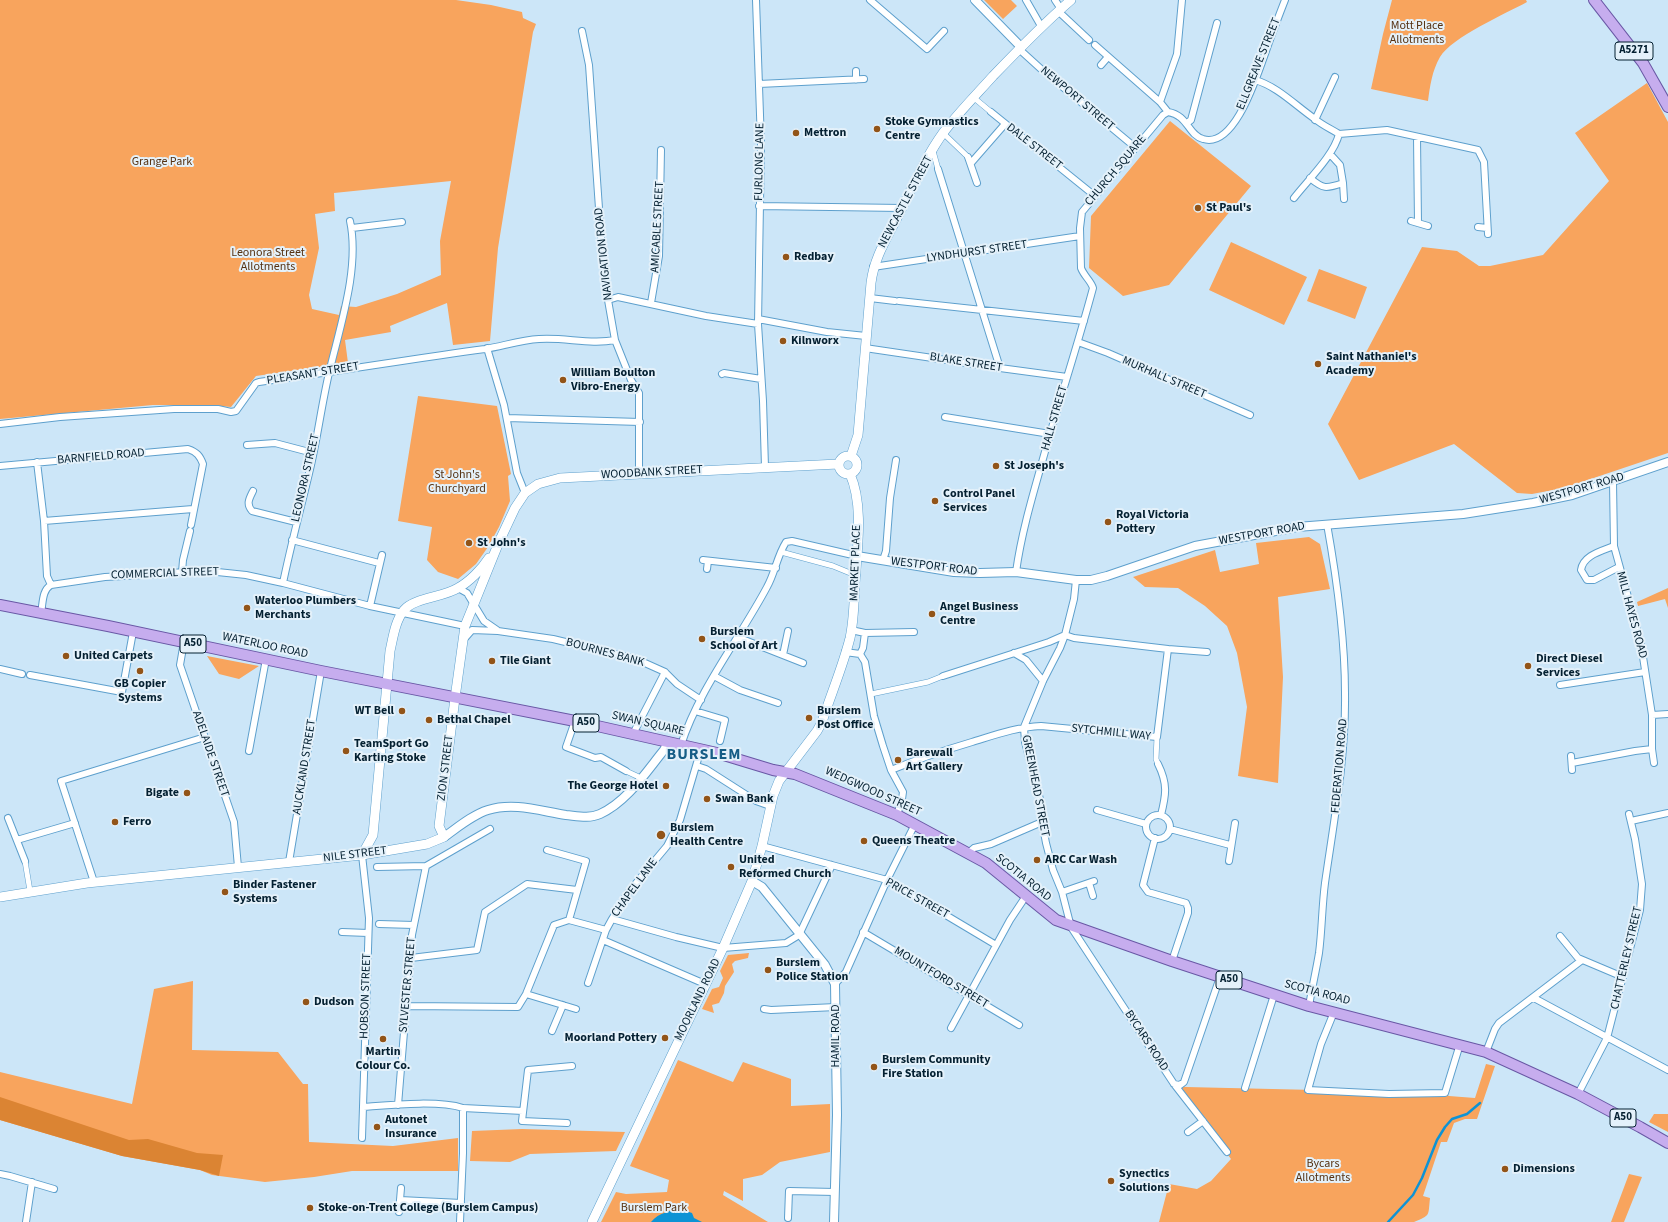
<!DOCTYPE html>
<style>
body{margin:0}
canvas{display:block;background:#cce6f8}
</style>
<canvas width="1668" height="1222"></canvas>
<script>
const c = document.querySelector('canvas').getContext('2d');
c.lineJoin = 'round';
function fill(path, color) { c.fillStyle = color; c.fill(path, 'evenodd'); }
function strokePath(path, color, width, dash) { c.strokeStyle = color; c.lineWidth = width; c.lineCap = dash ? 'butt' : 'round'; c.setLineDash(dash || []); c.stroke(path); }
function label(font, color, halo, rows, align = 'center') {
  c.font = font + ' "Source Sans 3",sans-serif'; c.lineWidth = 4; c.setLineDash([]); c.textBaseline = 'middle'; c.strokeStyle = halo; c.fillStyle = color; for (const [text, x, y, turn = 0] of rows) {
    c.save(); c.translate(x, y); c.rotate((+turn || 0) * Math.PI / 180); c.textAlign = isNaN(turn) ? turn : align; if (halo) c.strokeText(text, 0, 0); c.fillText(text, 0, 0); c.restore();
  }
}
fill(new Path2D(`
 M0 0H456L491 5 522 12 523 18 536 24 533 32 498 248 490 341 453 345 447 303 390 326 391 332 345 340 348 363 256 376 231 407 211 405H153L0 419ZM451 181 440 241 441 275 397 294 356 307 341 306 339 315 312 309 309 295 319 248 315 214 335 211 334 193Z
 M984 0H1011L1017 6 1003 19Z
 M1392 0H1526L1527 2C1505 14 1452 37 1440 57 1432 71 1430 86 1428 101L1371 89 1383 34Z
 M1647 83 1668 122V453L1564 488 1532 494 1517 493 1454 444 1359 480 1328 424 1422 247 1457 251 1479 266H1490L1543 255 1609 181 1575 133Z
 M1170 121 1251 186 1169 285 1123 296 1089 268 1091 216Z
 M1231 242 1307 277 1284 325 1209 290Z
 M1319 269 1367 287 1355 319 1307 301Z
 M418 396 497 406 511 474 508 476 510 501 499 527 488 547 476 564 458 579 438 572 427 560 432 527 398 521Z
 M1309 537 1320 544 1330 589 1278 597 1283 677 1278 783 1238 776 1247 707 1237 653 1227 626 1205 606 1178 588 1145 587 1133 577 1215 550 1220 572 1259 564 1256 543Z
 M1668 588V608L1665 599 1638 606 1637 602Z
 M207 656 259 666 239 679 219 674Z
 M749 953 748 958 735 961 732 964 734 972 725 986 724 993 719 1003 712 1005 714 1013 702 1009 712 989 719 987 723 978 720 971 728 955Z
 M193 981 192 1050 278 1052 303 1084H308L309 1142 393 1146 458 1138V1171H352L314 1177 265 1182 212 1175 200 1170 122 1156 0 1120V1072L132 1104 154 989Z
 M678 1060 733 1082 743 1062 791 1079V1106L830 1104V1152L780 1162 762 1175 743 1179V1201L724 1191 723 1195 768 1222H601L616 1192 626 1194 667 1192 669 1180 630 1166Z
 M1486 1064 1495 1066 1477 1119H1465L1454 1123 1447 1142H1441L1423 1196 1430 1198C1428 1216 1431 1215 1414 1222H1159L1169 1184 1197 1189 1211 1181 1231 1159 1174 1084 1186 1087 1445 1093 1449 1096 1475 1098Z
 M1654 1114H1668V1132L1649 1122Z
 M522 1129 625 1132 616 1151 530 1154 510 1162 470 1161 472 1131Z
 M1629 1174 1642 1177 1624 1222H1611Z`), '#f8a45d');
fill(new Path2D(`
 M0 1097 129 1140 148 1139 197 1153 223 1155 219 1176 200 1170 122 1156 0 1120Z`), '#db8433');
fill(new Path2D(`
 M683 1208 686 1211 692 1213 694 1218 702 1222H651C659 1212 671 1211 683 1208Z`), '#0d93d5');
strokePath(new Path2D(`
 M1388 1222 1413 1195 1422 1178 1437 1140 1445 1127 1452 1119 1467 1114 1480 1103`), '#0d93d5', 2.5);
const pedestrian = new Path2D(`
 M973 97 991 112
 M943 133 968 157
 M933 151 938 169
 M781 552 833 566 855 575
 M871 694 928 682 943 676
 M1157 737 1156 759 1158 764
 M626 771 641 778
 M25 861 30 891`);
const minor = new Path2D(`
 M756 0 761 143 758 324 763 401 765 467
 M870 0 927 49 944 31
 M1026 0 1041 26
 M1055 0 1061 9
 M1058 11 1089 40
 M582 31 589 65 601 237 608 300 615 340 631 380 639 393V473
 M1095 45 1160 102 1168 112
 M1019 49 1041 69
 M1101 65 1108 57
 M856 71V80
 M1047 74 1136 148
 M1255 80C1277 86 1296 106 1315 119 1322 125 1331 129 1339 134 1334 155 1308 180 1294 198
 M759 84 864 79
 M1160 102 1177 54 1182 0
 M991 112 1095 196
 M1315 120 1335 77
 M1187 123 1191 120 1217 23
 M1339 134 1387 130 1478 150 1484 162 1488 234
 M1417 137 1418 223
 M968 157 977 183
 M971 163 1005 124
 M938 169 1000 368
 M1310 178C1323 189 1326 189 1343 183L1340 165 1330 154
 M1343 183 1344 199
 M759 206 902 208
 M1411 221 1428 226
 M1478 227 1487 228
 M352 228 402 222
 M873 267 1080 236
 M870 298 895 301
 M608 300 618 297 706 316 758 324
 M899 301 1084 321
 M651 303 659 256 661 150
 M758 319 827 332 866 336
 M1078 342 1108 353 1250 415
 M487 348 504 405 517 473 525 493
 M865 348 1000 368 1067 377
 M722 374 724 373 761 379
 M945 417 1050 434
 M507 418 640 422
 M0 424 60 417 174 409H218L231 412 236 411 256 383 259 382C335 372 410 359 485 349 503 346 521 340 539 339 565 337 590 345 615 340
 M247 445 275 443 313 453
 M37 462 44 521 47 576 51 585
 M0 466 188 449C197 452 200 456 203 464L191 525
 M1613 482 1614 546 1641 644 1652 715V749L1654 763
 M253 491C249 499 246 504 252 511L296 522
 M44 521 193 509
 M292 540 379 563
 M1614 546C1602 551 1583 555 1581 570L1587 580H1594L1619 567
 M703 560 776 568
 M883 560 886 551 890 498 896 460
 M707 569 708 561
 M182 572 183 560 190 531
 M1016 572C1021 536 1031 501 1041 466 1057 407 1077 348 1093 288 1091 281 1084 276 1081 268L1080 228 1082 212 1163 115 1168 112C1188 115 1188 135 1203 139 1235 149 1257 75 1265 54 1271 36 1278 18 1285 0
 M168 573 208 571 246 575 283 583 370 606 465 626
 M1076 580 1074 599 1065 635 1060 648 1043 681 1024 727 1025 742 1041 803 1042 822 1046 843 1053 870 1062 892 1071 927 1174 1084 1227 1152
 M283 583C291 544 302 504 311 465 318 434 322 403 329 373 340 326 360 268 350 221
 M458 588 467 593 484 621 497 630
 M370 606 382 555
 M41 613C43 603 42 590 51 585L105 577 161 574
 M851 630 865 633 914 632
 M1065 635 1074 638 1168 649 1207 652
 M737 637 803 663
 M465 638 472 630 498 631 553 639 636 659 665 672 677 684 701 700
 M184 642 180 665 234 822 238 867
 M845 652 860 654 865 662 874 716 883 746 891 770 903 792 902 799 897 815
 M1014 653 1026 660 1043 681
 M860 654 863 648 865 633
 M783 655 788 631
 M0 669 22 674
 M30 675 122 692 133 632
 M714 676 740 690 778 703
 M943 676 1049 642 1065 635
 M1560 685 1645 672
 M695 711 725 720 720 741
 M1652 715 1668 714
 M575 721 566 747 595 758 601 757 626 771
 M633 734 665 672
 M681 745C699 689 740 638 767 587 775 573 777 556 786 542L792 541 857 556
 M249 751 266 659
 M1571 756 1572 770
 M1572 763 1635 751 1652 749
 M1158 764C1168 784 1166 795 1161 815
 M697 766 706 769 756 801 770 806
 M891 770C918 759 945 750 972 742 995 735 1017 727 1041 726L1157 737 1168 649
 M1097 810 1146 824
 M1146 827a12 12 0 1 1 24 0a12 12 0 1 1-24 0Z
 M8 818 25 861
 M1631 821 1668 813
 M1170 829 1230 845
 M1155 838 1143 885 1148 892 1186 903 1188 908V913L1172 961
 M17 840 75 823
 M762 846 887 880 996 945
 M547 850 586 861 569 920
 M968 853 974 848 991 844 1042 822
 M1229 861 1235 823
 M289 862 321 671
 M377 867 426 866 490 829
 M94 882 61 781 205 737
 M1089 883 1093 896
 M1062 892 1094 881
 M612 919 676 937 723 948 786 943 799 935 832 865
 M379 924 414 925
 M342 932 368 933
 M863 932 1019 1025
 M1560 936 1578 958 1623 977
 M603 940 705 984
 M411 958 477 950 485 912 527 884 577 890
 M588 983 606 930 612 919 627 894 667 846 680 820 701 749
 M835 984 846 972 887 880 915 824
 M526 994 576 1009
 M1534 998 1668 1070
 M407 1006 518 1007 526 994 554 925 569 920 606 930
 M1309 1006C1312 988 1316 971 1319 953 1322 930 1322 906 1325 883 1334 820 1346 757 1345 693 1345 637 1337 580 1327 524
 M764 1009 771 1010 836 1007
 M1334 1012 1321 1044 1308 1090 1389 1094 1445 1093 1460 1044
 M951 1028 1010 920 1026 896
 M552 1031 563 1005
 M1486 1052 1495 1029 1499 1023 1582 960
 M1174 1084 1180 1085 1184 1082 1220 977
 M1245 1088 1274 995
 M1578 1094 1607 1038 1640 910 1642 884 1635 839 1629 814
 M398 1105 412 935 426 866
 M363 1107C390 1105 438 1100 463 1108V1153L460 1222
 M463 1108 523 1111
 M567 1123 522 1121 528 1070 572 1066
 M1188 1132 1203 1121
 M362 1138 369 918 362 855
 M0 1174 10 1176 54 1189
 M400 1200 461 1203
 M399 1212 401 1188
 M788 1218 789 1191 835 1192
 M26 1222 32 1182`);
const tertiary = new Path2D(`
 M975 0 1021 47
 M857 556 954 572 980 573 1016 572 1076 580H1091L1107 576 1195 546 1297 527 1463 514 1533 503 1572 495 1668 462
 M444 837C457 828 472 815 488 810 514 802 540 811 566 815 577 816 589 819 600 814 627 802 646 772 664 750L668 742
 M752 881 762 887 825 965 835 984 837 1115 834 1222`);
const secondary = new Path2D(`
 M839 465a9 9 0 1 1 18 0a9 9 0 1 1-18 0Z
 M851 456 858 435 871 283C874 258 887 238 898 216 912 188 925 158 943 133 958 113 976 95 993 76 1018 50 1043 24 1071 0
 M362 855 373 835 390 651C393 638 395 621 404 610 414 598 444 597 458 588 469 582 482 569 489 558
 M0 897 87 883 362 855 427 844 444 837 439 826 455 698 465 626 499 542 515 508 525 493 538 484 560 478 838 464
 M592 1222 723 948 752 881 762 846 773 796 779 781 817 731 822 722C831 694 843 666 850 638 854 620 854 601 855 583 857 550 864 505 850 474`);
const primary = new Path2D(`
 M1594 0 1643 63 1668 107
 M0 605 108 626 321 671 575 721 717 753 773 770 795 774 897 815 986 863 1056 920 1172 961 1309 1006 1486 1052 1578 1094 1640 1127 1668 1143`);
strokePath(pedestrian, '#5ea0cd', 6);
strokePath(minor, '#5ea0cd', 8);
strokePath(tertiary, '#5ea0cd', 10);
strokePath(secondary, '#5ea0cd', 10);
strokePath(primary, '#6958a5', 12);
strokePath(pedestrian, '#fff', 5);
strokePath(minor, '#fff', 6);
strokePath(tertiary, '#fff', 8);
strokePath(secondary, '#fff', 9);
strokePath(primary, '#c6adee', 10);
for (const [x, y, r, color] of [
 [877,129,4,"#925418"],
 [796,133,4,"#925418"],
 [1198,208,4,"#925418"],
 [786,257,4,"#925418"],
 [783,341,4,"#925418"],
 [1318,364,4,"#925418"],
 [563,380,4,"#925418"],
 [996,466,4,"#925418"],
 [935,501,4,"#925418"],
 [1108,522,4,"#925418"],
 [469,543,4,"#925418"],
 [247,608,4,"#925418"],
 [932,614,4,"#925418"],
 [702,639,4,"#925418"],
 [66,656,4,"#925418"],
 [492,661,4,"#925418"],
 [1528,666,4,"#925418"],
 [140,671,4,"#925418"],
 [402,711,4,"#925418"],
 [809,718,4,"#925418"],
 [429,720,4,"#925418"],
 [346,751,4,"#925418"],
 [898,760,4,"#925418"],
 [666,786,4,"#925418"],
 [187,793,4,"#925418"],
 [707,799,4,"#925418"],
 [115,822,4,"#925418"],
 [661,835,5,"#925418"],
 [864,841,4,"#925418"],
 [1037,860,4,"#925418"],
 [731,867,4,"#925418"],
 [225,892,4,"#925418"],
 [768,970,4,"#925418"],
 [306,1002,4,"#925418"],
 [665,1038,4,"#925418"],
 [383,1039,4,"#925418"],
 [874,1067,4,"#925418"],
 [377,1127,4,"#925418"],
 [1505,1169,4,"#925418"],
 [1111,1181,4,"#925418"],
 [310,1208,4,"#925418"]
]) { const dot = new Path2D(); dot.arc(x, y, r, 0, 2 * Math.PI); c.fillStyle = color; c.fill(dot); strokePath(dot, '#e4f1fa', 1.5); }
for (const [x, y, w] of [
 [1634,51,38],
 [193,644,26],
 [586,723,26],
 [1229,980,26],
 [1623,1118,26]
]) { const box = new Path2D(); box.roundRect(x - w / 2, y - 9, w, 18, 3); c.fillStyle = '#e4f1fa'; c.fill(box); strokePath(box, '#042031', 1); }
label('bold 11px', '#042031', null, [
 ["A5271",1634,51],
 ["A50",193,644],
 ["A50",586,723],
 ["A50",1229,980],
 ["A50",1623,1118]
]);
label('12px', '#563212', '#e4f1fa', [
 ["Mott Place",1417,26],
 ["Allotments",1417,40],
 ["Grange Park",162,162],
 ["Leonora Street",268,253],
 ["Allotments",268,267],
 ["St John's",457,475],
 ["Churchyard",457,489],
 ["Bycars",1323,1164],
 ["Allotments",1323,1178],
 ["Burslem Park",654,1208]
]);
label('12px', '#042031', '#e4f1fa', [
 ["ELLGREAVE STREET",1259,64,-68],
 ["NEWPORT STREET",1077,99,40],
 ["DALE STREET",1034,147,38],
 ["FURLONG LANE",760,162,-89],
 ["CHURCH SQUARE",1116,171,-50],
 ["NEWCASTLE STREET",906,202,-62],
 ["AMICABLE STREET",658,227,-87],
 ["LYNDHURST STREET",977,252,-8],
 ["NAVIGATION ROAD",604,254,-96],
 ["BLAKE STREET",966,363,9],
 ["PLEASANT STREET",313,374,-9],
 ["MURHALL STREET",1164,378,23],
 ["HALL STREET",1055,418,-74],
 ["BARNFIELD ROAD",101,457,-5],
 ["WOODBANK STREET",652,473,-3],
 ["LEONORA STREET",306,478,-77],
 ["WESTPORT ROAD",1582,489,-16],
 ["WESTPORT ROAD",1262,534,-10],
 ["MARKET PLACE",856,563,-88],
 ["WESTPORT ROAD",934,567,7],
 ["COMMERCIAL STREET",165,574,-2],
 ["MILL HAYES ROAD",1631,615,75],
 ["WATERLOO ROAD",265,646,12],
 ["BOURNES BANK",605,653,15],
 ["SWAN SQUARE",648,724,13],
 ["SYTCHMILL WAY",1111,733,6],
 ["ADELAIDE STREET",210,754,71],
 ["FEDERATION ROAD",1340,766,-85],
 ["AUCKLAND STREET",305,767,-81],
 ["ZION STREET",446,768,-83],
 ["GREENHEAD STREET",1035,786,79],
 ["WEDGWOOD STREET",873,792,24],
 ["NILE STREET",355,855,-7],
 ["SCOTIA ROAD",1023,878,39],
 ["CHAPEL LANE",635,888,-54],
 ["PRICE STREET",917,899,29],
 ["CHATTERLEY STREET",1627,958,-77],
 ["MOUNTFORD STREET",941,978,31],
 ["SYLVESTER STREET",408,985,-85],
 ["SCOTIA ROAD",1317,993,15],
 ["HOBSON STREET",366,996,-88],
 ["MOORLAND ROAD",698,1000,-64],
 ["HAMIL ROAD",836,1036,-90],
 ["BYCARS ROAD",1146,1041,57]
]);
label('bold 12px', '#042031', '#e4f1fa', [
 ["Stoke Gymnastics",885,122],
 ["Centre",885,136],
 ["Mettron",804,133],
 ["St Paul's",1206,208],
 ["Redbay",794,257],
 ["Kilnworx",791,341],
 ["Saint Nathaniel's",1326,357],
 ["Academy",1326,371],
 ["William Boulton",571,373],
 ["Vibro-Energy",571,387],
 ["St Joseph's",1004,466],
 ["Control Panel",943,494],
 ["Services",943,508],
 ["Royal Victoria",1116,515],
 ["Pottery",1116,529],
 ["St John's",477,543],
 ["Waterloo Plumbers",255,601],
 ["Merchants",255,615],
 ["Angel Business",940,607],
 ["Centre",940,621],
 ["Burslem",710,632],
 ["School of Art",710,646],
 ["United Carpets",74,656],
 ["Direct Diesel",1536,659],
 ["Services",1536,673],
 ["Tile Giant",500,661],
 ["GB Copier",140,684,"center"],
 ["Systems",140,698,"center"],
 ["WT Bell",394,711,"right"],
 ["Burslem",817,711],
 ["Post Office",817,725],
 ["Bethal Chapel",437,720],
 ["TeamSport Go",354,744],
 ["Karting Stoke",354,758],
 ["Barewall",906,753],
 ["Art Gallery",906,767],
 ["The George Hotel",658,786,"right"],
 ["Bigate",179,793,"right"],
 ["Swan Bank",715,799],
 ["Ferro",123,822],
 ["Burslem",670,828],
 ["Health Centre",670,842],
 ["Queens Theatre",872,841],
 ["United",739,860],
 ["Reformed Church",739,874],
 ["ARC Car Wash",1045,860],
 ["Binder Fastener",233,885],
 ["Systems",233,899],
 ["Burslem",776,963],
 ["Police Station",776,977],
 ["Dudson",314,1002],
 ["Moorland Pottery",657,1038,"right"],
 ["Martin",383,1052,"center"],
 ["Colour Co.",383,1066,"center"],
 ["Burslem Community",882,1060],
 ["Fire Station",882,1074],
 ["Autonet",385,1120],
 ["Insurance",385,1134],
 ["Dimensions",1513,1169],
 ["Synectics",1119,1174],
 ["Solutions",1119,1188],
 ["Stoke-on-Trent College (Burslem Campus)",318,1208]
], 'left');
c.letterSpacing = '1px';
label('bold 16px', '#165d86', '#e4f1fa', [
 ["BURSLEM",704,755]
]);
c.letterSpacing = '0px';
</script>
